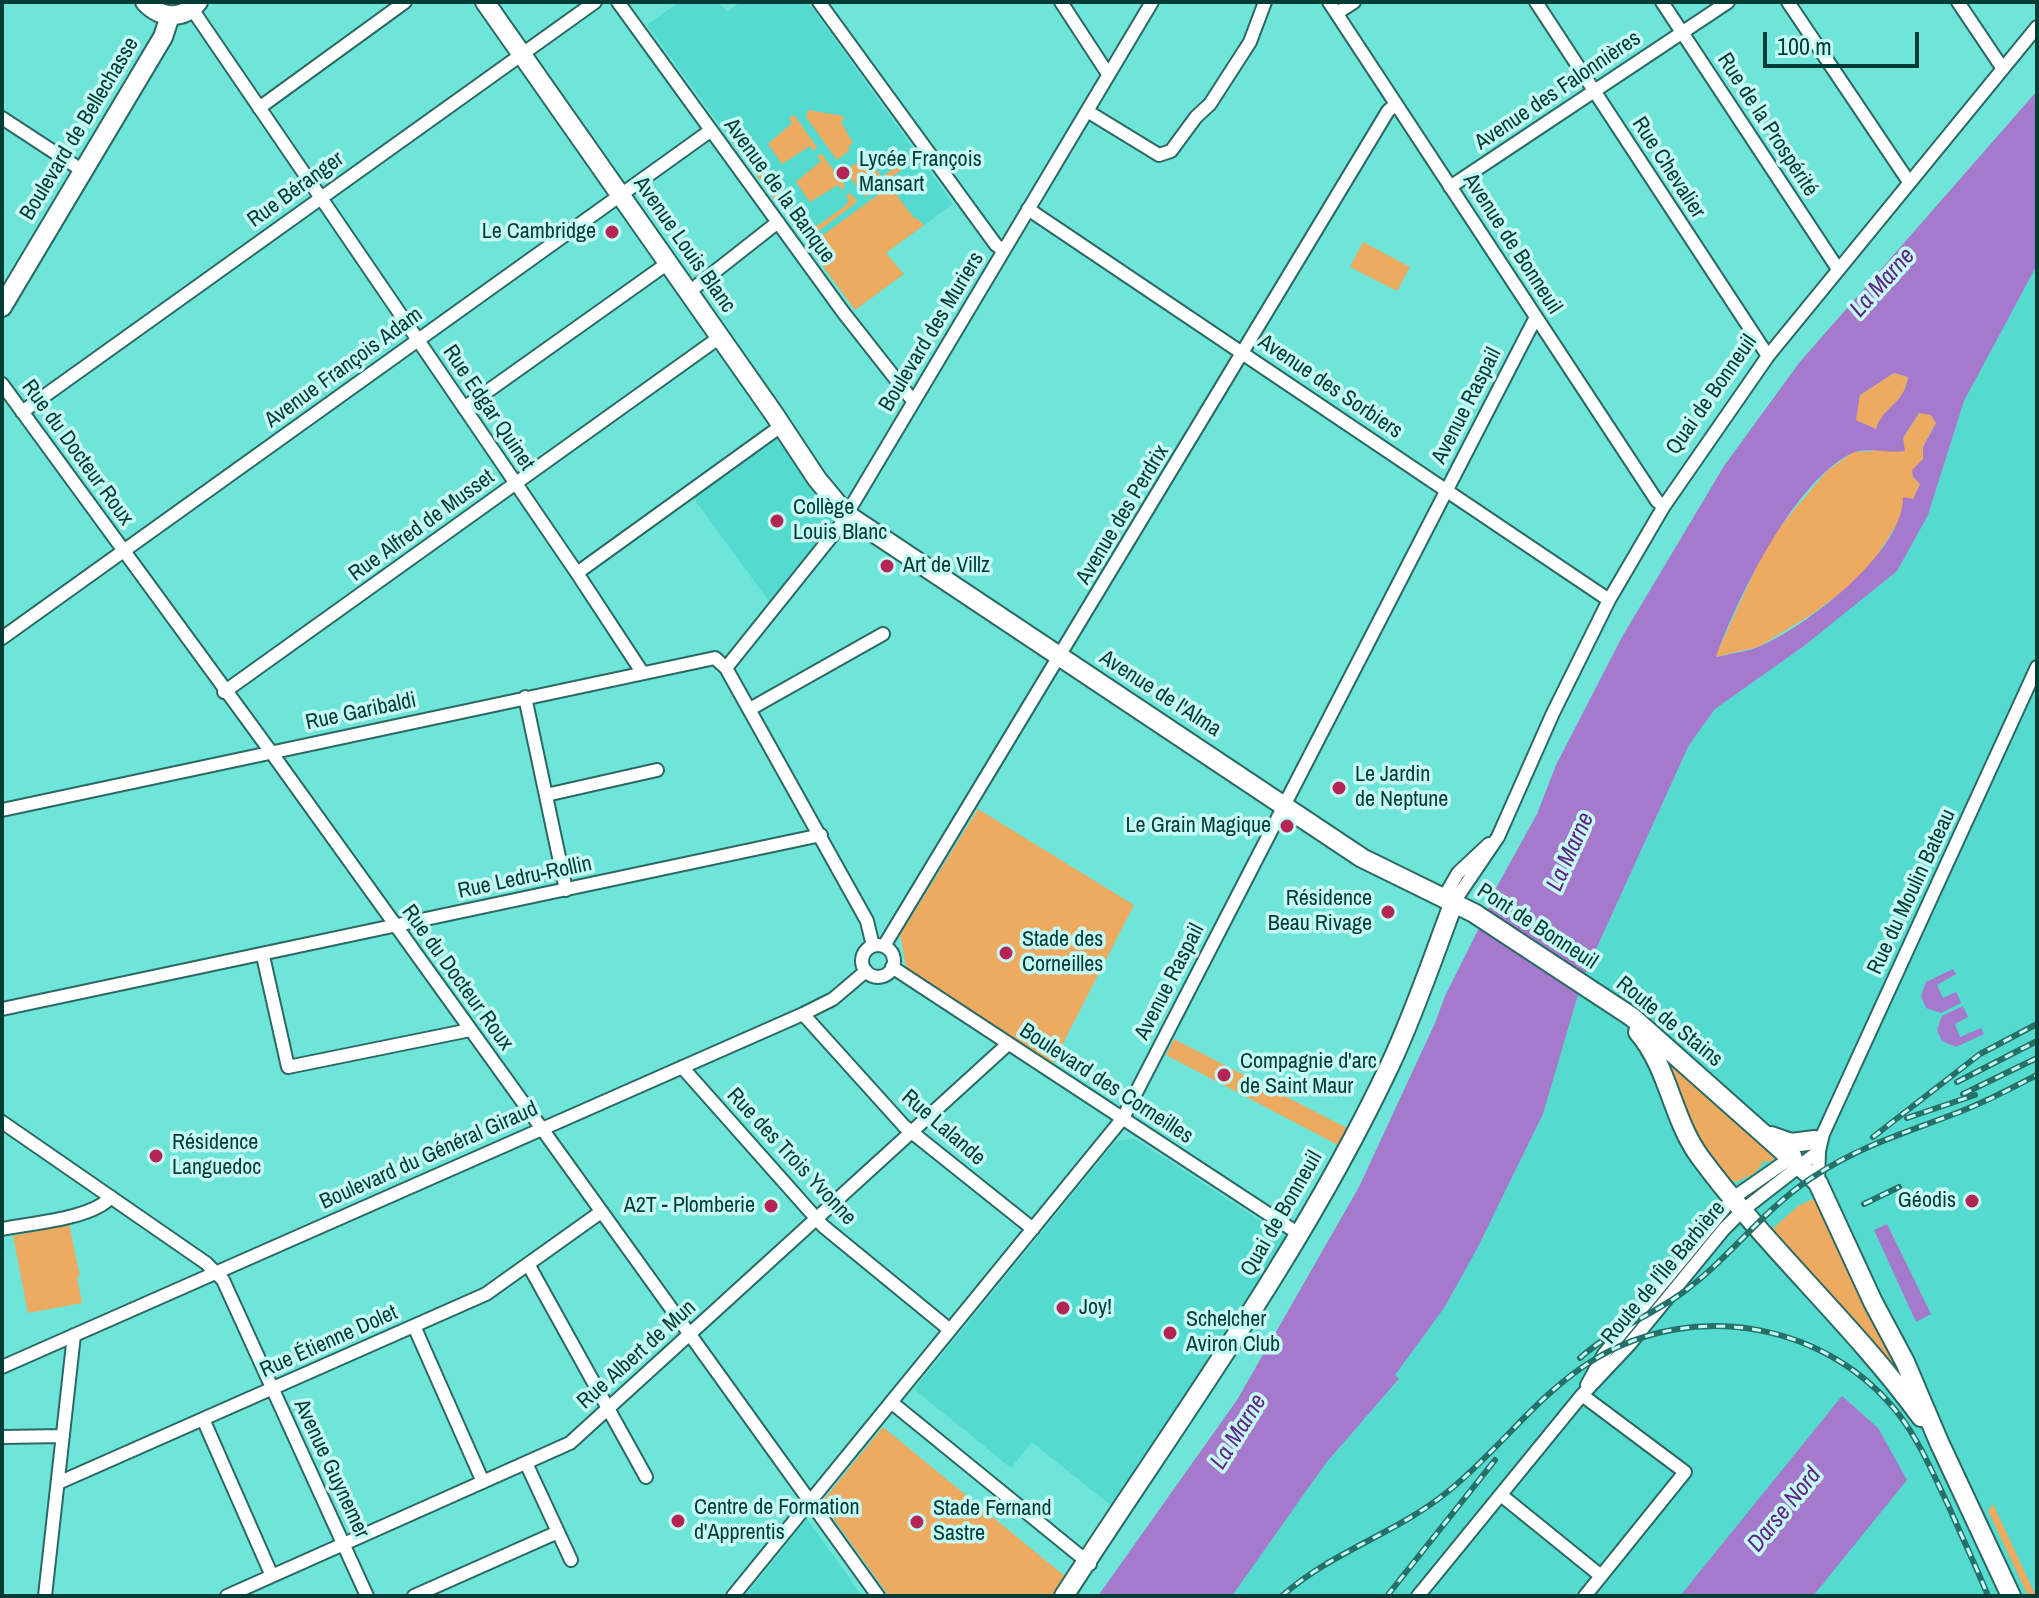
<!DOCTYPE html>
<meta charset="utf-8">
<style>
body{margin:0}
#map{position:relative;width:2039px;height:1598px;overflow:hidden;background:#6fe4d9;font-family:"Archivo Narrow",sans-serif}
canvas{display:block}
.frame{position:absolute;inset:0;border:4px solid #033b37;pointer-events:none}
.scale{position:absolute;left:1763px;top:32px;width:156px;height:36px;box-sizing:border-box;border:4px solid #033b37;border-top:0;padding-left:10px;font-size:24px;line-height:28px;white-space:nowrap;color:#033b37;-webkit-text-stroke:6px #c6faf4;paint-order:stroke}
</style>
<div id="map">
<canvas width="2039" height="1598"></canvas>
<div class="frame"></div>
<div class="scale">100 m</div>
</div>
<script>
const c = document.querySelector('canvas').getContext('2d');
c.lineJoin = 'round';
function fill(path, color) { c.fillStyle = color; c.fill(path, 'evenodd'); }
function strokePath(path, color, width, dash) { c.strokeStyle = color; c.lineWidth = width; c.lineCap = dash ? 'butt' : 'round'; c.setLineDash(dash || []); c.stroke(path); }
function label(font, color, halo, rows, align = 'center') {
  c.font = font + ' "Archivo Narrow",sans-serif'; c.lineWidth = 7; c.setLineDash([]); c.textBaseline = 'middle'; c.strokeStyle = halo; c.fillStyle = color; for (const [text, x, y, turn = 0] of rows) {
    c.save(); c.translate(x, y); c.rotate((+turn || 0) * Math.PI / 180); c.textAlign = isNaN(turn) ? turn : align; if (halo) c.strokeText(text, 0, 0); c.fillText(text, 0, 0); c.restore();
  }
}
fill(new Path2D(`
 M679 2H719L727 12 741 2H808L953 204 886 253 904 274 855 310 647 25Z
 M2037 265V1596H1232L1326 1463 1399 1380 1394 1375 1434 1322 1477 1249 1543 1114 1583 978 1689 745 1715 709 1804 646 1928 515 1964 401Z
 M781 426 846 514 774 608 689 492Z
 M1135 1139 1287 1238 1250 1303 1114 1508 1032 1442 1011 1468 914 1389 1116 1141Z
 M807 1519 862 1596H745L767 1569Z`), '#54dace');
fill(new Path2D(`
 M808 110 843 116 844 119 841 122 853 143 848 147 850 150 837 160 806 117Z
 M794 115 817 147 813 151 810 146 782 164 768 144 792 123 789 118Z
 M735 142 739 148 743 146 807 233 845 206 849 200 846 195 849 193 856 199V203L805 241 733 143Z
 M822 154 845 186 842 190 838 185 810 202 796 182 821 161 817 156Z
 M896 155 904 168 865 197 845 171 856 163 859 167 869 161 882 177 900 164Z
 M890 186 914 218 918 219 924 225 886 253 904 274 855 310 808 246Z
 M1363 242 1410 267 1397 291 1350 267Z
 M1894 373 1908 377C1904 404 1883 407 1877 430L1855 420 1860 395Z
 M1920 412 1931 415 1936 423 1923 447V459L1913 477 1920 484 1913 499 1871 565 1851 585 1811 615 1758 647 1715 657 1767 544 1793 511 1827 471 1853 452 1873 451 1903 438Z
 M978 809 1134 905 1053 1063 907 971 900 935Z
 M1174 1039 1347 1128 1338 1145 1166 1055Z
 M1659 1049 1751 1135 1776 1153V1157L1770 1162 1764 1161 1755 1173 1736 1182C1699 1168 1673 1085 1659 1049Z
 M1815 1198 1827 1220 1899 1374 1769 1232 1798 1206Z
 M69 1224 80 1276 77 1277 82 1303 28 1313 13 1236Z
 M883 1427 1067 1578 1055 1596H889L823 1504 824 1499Z
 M1993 1504 2036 1596H2028L1988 1511Z`), '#edaa61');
fill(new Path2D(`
 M2037 91V265L1964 401 1928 515 1897 571 1804 646 1715 709 1689 745 1583 978 1543 1114 1477 1249 1444 1308 1395 1375 1399 1379 1326 1463 1232 1596H1098L1237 1400 1359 1187 1435 1023 1445 996 1488 910 1490 899 1537 814 1556 765 1622 637 1724 466 1799 363ZM1894 373 1908 377C1904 405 1883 406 1876 429L1856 420 1860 395ZM1919 413 1931 415 1936 423 1923 447V459L1912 470 1913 477 1920 484 1913 499 1903 497C1904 552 1805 628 1758 647 1745 652 1729 654 1716 657 1738 597 1792 485 1850 454 1865 446 1888 454 1905 451L1903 438Z
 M1953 969 1956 974 1937 985 1943 998 1956 992 1961 1003 1941 1013 1926 1008 1921 996 1926 982Z
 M1963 1006 1968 1017 1955 1024 1960 1037 1981 1028 1984 1034 1956 1047 1942 1041 1937 1030 1942 1016Z
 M1887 1224 1931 1314 1916 1322 1874 1230Z
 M1842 1396 1878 1428 1907 1480 1813 1596H1680Z`), '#a57acc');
const street = new Path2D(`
 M618 2 843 312 913 401
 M819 2 996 245 1004 250
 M1061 2 1108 74
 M1329 2 1657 501 1664 506
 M1536 2 1768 356
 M1662 2 1838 269
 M1788 2 1909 182
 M1958 2 2003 69
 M192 9 577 573 642 672
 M1337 13 1354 2
 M259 108 405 2
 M1087 111 1159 155 1171 151 1196 117 1210 104 1250 42 1265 2
 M2 118 83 171
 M1450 187 1728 2
 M1028 209 1609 600
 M689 292 778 222
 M2 384 271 752 878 1596
 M464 408 668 263
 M22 412 595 2
 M577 573 781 426
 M2 638 710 131
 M726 668 839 527 1152 2
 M224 692 720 337
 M525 697 566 890
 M750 709 883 634
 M546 795 657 770
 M2 810 715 658 726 668 867 921 873 946
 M1444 897 1458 873 1489 844
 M1454 902 1498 837 1553 713 1609 600 1664 506 1768 356 2037 27
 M862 961a16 16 0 1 1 32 0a16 16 0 1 1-32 0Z
 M884 946 1388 111 1396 104
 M263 956 288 1067 470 1030
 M892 967 1299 1234
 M2 1009 821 835
 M803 1014 904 1126 1033 1229
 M682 1067 823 1226 950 1330
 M2 1122 206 1263 223 1280 367 1596
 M1818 1183 1819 1151 1823 1134 2037 667
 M2 1229C31 1223 92 1219 111 1197
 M528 1264 646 1477
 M414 1326 483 1482
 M2 1367 803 1014 833 999 866 971
 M1587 1385 1604 1354 1733 1198 1795 1155
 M1582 1395 1685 1472 1585 1596
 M891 1402 1090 1564
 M203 1419 272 1576
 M2 1437 63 1436
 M526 1463 571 1560
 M58 1483 486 1294 601 1212
 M1501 1495 1601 1576
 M45 1596 74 1335
 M227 1596 570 1443 1008 1044
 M414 1596 558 1532
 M733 1596 1123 1118 1536 317
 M1418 1596 1582 1395 1629 1345 1724 1229 1743 1210 1819 1151`);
const secondary = new Path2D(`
 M145 2C161 19 183 20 198 2
 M485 2 774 414 817 479 846 514 1362 858 1474 913 1632 1017 1812 1177 1818 1183 1873 1302 1905 1362 1939 1442 2011 1596
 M2 307 163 37 170 16
 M1638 1032C1669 1068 1672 1119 1700 1157 1767 1248 1854 1325 1921 1417
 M1771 1136 1791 1143 1815 1140
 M1064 1596C1177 1421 1301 1254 1390 1065 1415 1012 1433 957 1454 902`);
strokePath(street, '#2b6a64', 16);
strokePath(secondary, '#2b6a64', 22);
strokePath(street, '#fff', 12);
strokePath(secondary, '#fff', 18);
const rail = new Path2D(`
 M1957 1082 2037 1041
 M1963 1094 2037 1058
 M1907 1118 1975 1095
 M1873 1137 1980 1054 2037 1024
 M1864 1204 1899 1187
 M1580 1358C1611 1330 1649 1317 1682 1293 1729 1259 1762 1211 1810 1179 1857 1147 1902 1134 1954 1114 1982 1104 2010 1089 2037 1075
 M1282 1596C1331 1552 1395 1534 1446 1493 1498 1452 1538 1393 1595 1359 1695 1299 1829 1323 1900 1416 1921 1444 1934 1476 1949 1507 1962 1537 1976 1566 1988 1596
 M1387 1596 1495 1460`);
strokePath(rail, '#257069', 6);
strokePath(rail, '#c6faf4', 3, [9]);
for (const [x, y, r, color] of [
 [843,173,8,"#b42454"],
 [612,232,8,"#b42454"],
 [777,521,8,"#b42454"],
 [887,566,8,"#b42454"],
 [1339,788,8,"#b42454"],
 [1287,826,8,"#b42454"],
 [1388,912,8,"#b42454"],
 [1006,953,8,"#b42454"],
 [1224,1075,8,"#b42454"],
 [156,1156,8,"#b42454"],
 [1972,1201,8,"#b42454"],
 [771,1206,8,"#b42454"],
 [1063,1308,8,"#b42454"],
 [1170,1333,8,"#b42454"],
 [678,1521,8,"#b42454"],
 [917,1522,8,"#b42454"]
]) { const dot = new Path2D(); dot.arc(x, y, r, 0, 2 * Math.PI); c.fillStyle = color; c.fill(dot); strokePath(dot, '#c6faf4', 3); }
label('22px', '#033b37', '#c6faf4', [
 ["Avenue des Falonnières",1558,91,-34],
 ["Rue de la Prospérité",1767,125,57],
 ["Boulevard de Bellechasse",80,129,-59],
 ["Rue Chevalier",1668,168,57],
 ["Rue Béranger",296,190,-36],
 ["Avenue de la Banque",779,191,54],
 ["Avenue de Bonneuil",1512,244,57],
 ["Avenue Louis Blanc",684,245,55],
 ["Boulevard des Muriers",932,332,-59],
 ["Avenue François Adam",344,368,-36],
 ["Avenue des Sorbiers",1330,387,34],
 ["Quai de Bonneuil",1712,395,-55],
 ["Avenue Raspail",1467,406,-63],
 ["Rue Edgar Quinet",488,408,56],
 ["Rue du Docteur Roux",77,453,54],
 ["Avenue des Perdrix",1123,515,-59],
 ["Rue Alfred de Musset",422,526,-36],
 ["Avenue de l'Alma",1160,694,33],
 ["Rue Garibaldi",361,712,-12],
 ["Rue Ledru-Rollin",525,878,-12],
 ["Rue du Moulin Bateau",1912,892,-65],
 ["Pont de Bonneuil",1537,927,33],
 ["Rue du Docteur Roux",457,978,54],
 ["Avenue Raspail",1170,982,-63],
 ["Route de Stains",1669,1022,39],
 ["Boulevard des Corneilles",1106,1084,33],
 ["Rue Lalande",943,1128,41],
 ["Boulevard du Général Giraud",429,1156,-24],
 ["Rue des Trois Yvonne",791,1157,47],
 ["Quai de Bonneuil",1282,1214,-60],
 ["Route de l'Île Barbière",1664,1273,-50],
 ["Rue Étienne Dolet",329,1342,-24],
 ["Rue Albert de Mun",637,1355,-42],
 ["Avenue Guynemer",331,1469,65]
]);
label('22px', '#033b37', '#c6faf4', [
 ["Lycée François",859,160],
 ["Mansart",859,185],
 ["Le Cambridge",596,232,"right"],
 ["Collège",793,508],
 ["Louis Blanc",793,533],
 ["Art de Villz",903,566],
 ["Le Jardin",1355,775],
 ["de Neptune",1355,800],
 ["Le Grain Magique",1271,826,"right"],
 ["Résidence",1372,899,"right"],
 ["Beau Rivage",1372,924,"right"],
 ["Stade des",1022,940],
 ["Corneilles",1022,965],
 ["Compagnie d'arc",1240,1062],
 ["de Saint Maur",1240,1087],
 ["Résidence",172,1143],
 ["Languedoc",172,1168],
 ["Géodis",1956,1201,"right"],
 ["A2T - Plomberie",755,1206,"right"],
 ["Joy!",1079,1308],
 ["Schelcher",1186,1320],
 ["Aviron Club",1186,1345],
 ["Centre de Formation",694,1508],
 ["d'Apprentis",694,1533],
 ["Stade Fernand",933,1509],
 ["Sastre",933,1534]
], 'left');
label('italic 24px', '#5e2587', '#c6faf4', [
 ["La Marne",1883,283,-48],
 ["La Marne",1571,852,-66],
 ["La Marne",1239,1432,-58],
 ["Darse Nord",1785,1510,-51]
]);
</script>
